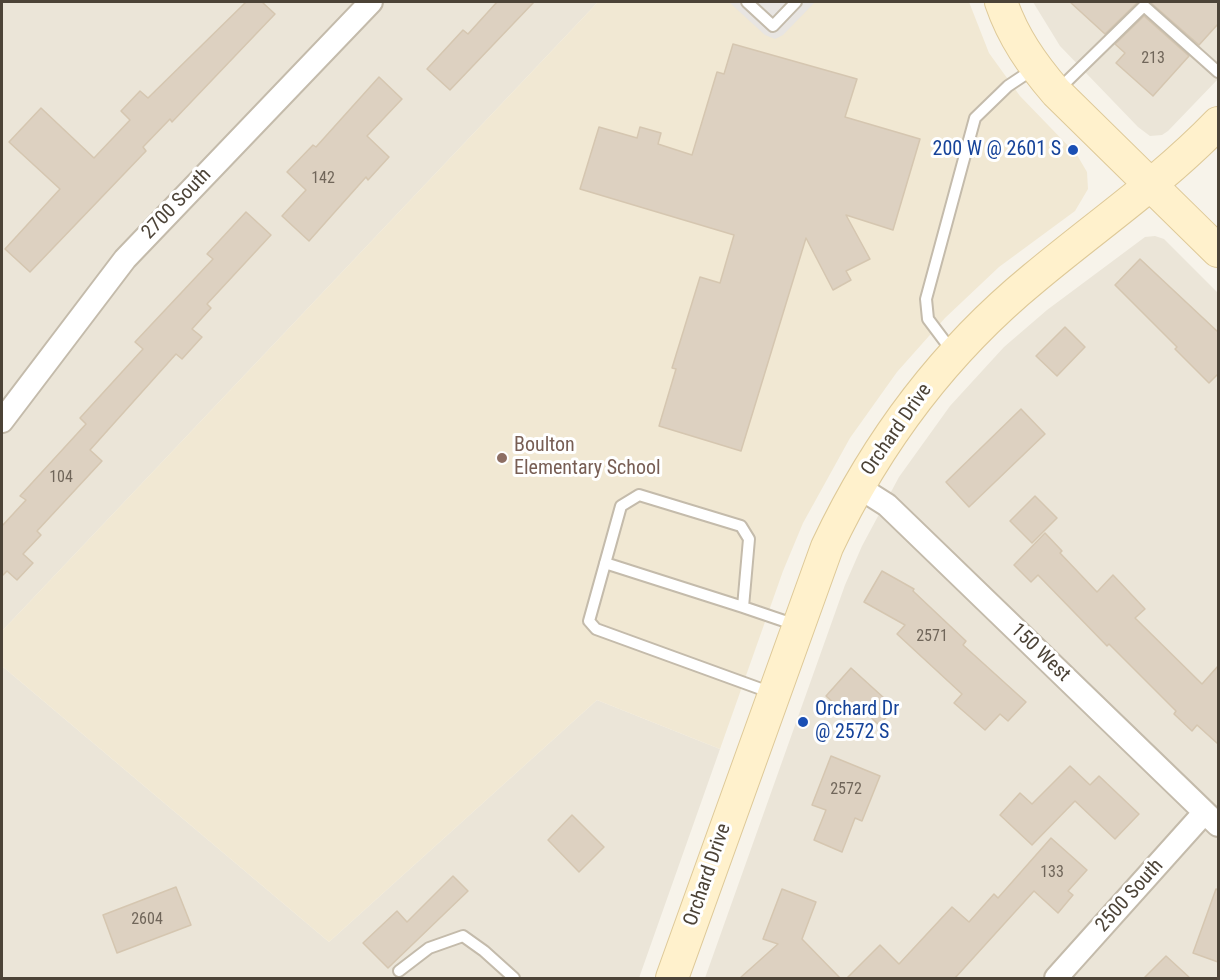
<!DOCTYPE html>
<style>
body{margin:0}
#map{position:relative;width:1220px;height:980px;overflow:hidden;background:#f7f3ea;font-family:"Roboto Condensed",sans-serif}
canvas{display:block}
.frame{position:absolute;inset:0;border:3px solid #4c4337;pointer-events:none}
</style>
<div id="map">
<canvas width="1220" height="980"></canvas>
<div class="frame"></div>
</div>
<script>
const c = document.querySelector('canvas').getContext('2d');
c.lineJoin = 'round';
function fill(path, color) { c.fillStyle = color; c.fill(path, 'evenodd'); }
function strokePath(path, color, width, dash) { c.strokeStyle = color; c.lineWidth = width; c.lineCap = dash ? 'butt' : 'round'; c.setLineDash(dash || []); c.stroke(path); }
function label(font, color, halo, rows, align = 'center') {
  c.font = font + ' "Roboto Condensed",sans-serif'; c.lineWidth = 6; c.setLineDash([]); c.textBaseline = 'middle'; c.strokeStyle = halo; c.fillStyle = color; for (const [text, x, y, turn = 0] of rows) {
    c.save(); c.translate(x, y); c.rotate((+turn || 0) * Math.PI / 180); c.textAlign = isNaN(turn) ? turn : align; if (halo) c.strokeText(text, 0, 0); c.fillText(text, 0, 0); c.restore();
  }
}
fill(new Path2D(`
 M2 2H598L2 631Z
 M1033 2H1218V79L1168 131 1162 135 1150 136 1138 127 1060 46Z
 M1155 236 1164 239 1218 293V978H705L845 585 862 546 899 477 950 406 1004 347 1047 310 1145 237Z
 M2 666 329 942 597 700 720 749 639 978H2Z`), '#ebe5d8');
fill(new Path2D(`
 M598 2H969L989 53 1020 96 1077 155 1087 172 1088 189 1075 211 999 267 945 318 897 372 850 438 803 523 783 571 720 749 597 700 329 942 2 666V631Z`), '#f1e8d3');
fill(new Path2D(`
 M729 2H815L783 35 775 39 765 35Z`), '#e8e5e2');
const building = new Path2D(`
 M246 2H262L275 14 172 122 170 119 143 147 146 151 30 272 5 249 60 189 9 142 41 108 94 158 130 120 121 111 140 91 148 98Z
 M497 2H534L450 90 427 69 463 30 468 34Z
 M1070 2H1138L1105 34Z
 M1150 2H1218V24L1199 45Z
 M1144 16 1189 56 1153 96 1116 63 1125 53 1115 44Z
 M733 44 857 79 845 117 920 139 893 230 846 215 870 259 846 271 851 280 833 290 806 238 741 451 659 426 676 369 672 368 700 277 720 283 734 235 580 189 599 127 637 138 640 127 661 133 658 144 692 155 717 72 724 74Z
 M379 77 402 99 367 136 389 157 368 180 366 177 309 241 282 216 306 190 287 172 313 145 316 147Z
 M246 212 271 235 207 304 211 308 192 329 202 337 182 359 176 354 90 450 102 461 37 531 41 535 23 554 33 563 17 580 7 571 2 576V526L26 500 20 496 86 424 80 418 143 349 135 342 213 259 207 254Z
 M1140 259 1218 332V374L1209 383 1175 349 1177 347 1115 285Z
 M1065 327 1085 347 1057 376 1036 356Z
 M1021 409 1045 434 969 507 946 482Z
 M1035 496 1057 518 1032 543 1010 521Z
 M1045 533 1062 551 1060 553 1097 592 1113 575 1145 609 1135 618 1202 684 1218 666V744L1197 725 1192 731 1174 714 1176 711 1109 644 1107 646 1038 575 1031 582 1014 565Z
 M882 571 914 589 913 591 966 641 963 645 1026 702 1008 721 1000 714 985 730 954 703 962 694 897 634 905 625 864 602Z
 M851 668 895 708 879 725 857 704 847 715 826 696Z
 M831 756 880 776 862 821 855 818 842 852 814 840 826 810 812 805Z
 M1070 766 1090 785 1099 776 1139 814 1115 839 1075 801 1032 845 1000 815 1020 793 1032 804Z
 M572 815 604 847 579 872 548 840Z
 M1051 838 1087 870 1068 891 1073 895 1058 913 1034 891 955 978H847L880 945 899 964 952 907 969 922 994 894 998 898Z
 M453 876 468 891 388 968 363 943 397 911 407 922Z
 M176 887 191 925 117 953 103 915Z
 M782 889 816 902 802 939 840 978H740L778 944 763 939Z
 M1216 889 1218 890V962L1193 953Z
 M1166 956 1190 978H1144Z`);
fill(building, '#ddd1c1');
strokePath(building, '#d5c6b0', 1.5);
const lane = new Path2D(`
 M747 2 773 26 796 2
 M1057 91 1144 6 1218 72
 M952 351 928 319 926 299 975 118 1008 86 1035 68
 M605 563 743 607
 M772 693 596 629 589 621 621 506 639 495 741 526 749 539 743 607 796 625
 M399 971 429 948 463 936 484 951 514 978`);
const street = new Path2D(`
 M2 421 125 259 371 2
 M857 486 887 505 1218 825
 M1056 978 1204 813`);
const secondary = new Path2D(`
 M1001 2C1013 37 1032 64 1056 92L1218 251
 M672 978 827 547C876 443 945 351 1034 278 1096 226 1162 181 1218 123`);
strokePath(lane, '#c4bbab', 14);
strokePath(street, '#c4bbab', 26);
strokePath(secondary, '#dec998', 34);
strokePath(lane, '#fff', 10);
strokePath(street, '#fff', 22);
strokePath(secondary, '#fff1cc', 32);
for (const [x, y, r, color] of [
 [1073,150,6,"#1a4fb4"],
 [502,458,6,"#8d6e63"],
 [803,722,6,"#1a4fb4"]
]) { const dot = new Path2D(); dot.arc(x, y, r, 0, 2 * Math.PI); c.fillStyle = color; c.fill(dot); strokePath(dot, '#fff', 2); }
label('16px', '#70665a', null, [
 ["213",1153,59],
 ["142",323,179],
 ["104",61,478],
 ["2571",932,637],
 ["2572",846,790],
 ["133",1052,873],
 ["2604",147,920]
]);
label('20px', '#164399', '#fff', [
 ["200 W @ 2601 S",1061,150],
 ["Orchard Dr",815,710,"left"],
 ["@ 2572 S",815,733,"left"]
], 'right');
label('20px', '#4c4337', '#fff', [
 ["2700 South",177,204,-46],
 ["Orchard Drive",897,430,-55],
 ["150 West",1040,653,44],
 ["Orchard Drive",708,875,-71],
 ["2500 South",1130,896,-48]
]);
label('20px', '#785e54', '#fff', [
 ["Boulton",514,446],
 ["Elementary School",514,469]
], 'left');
</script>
